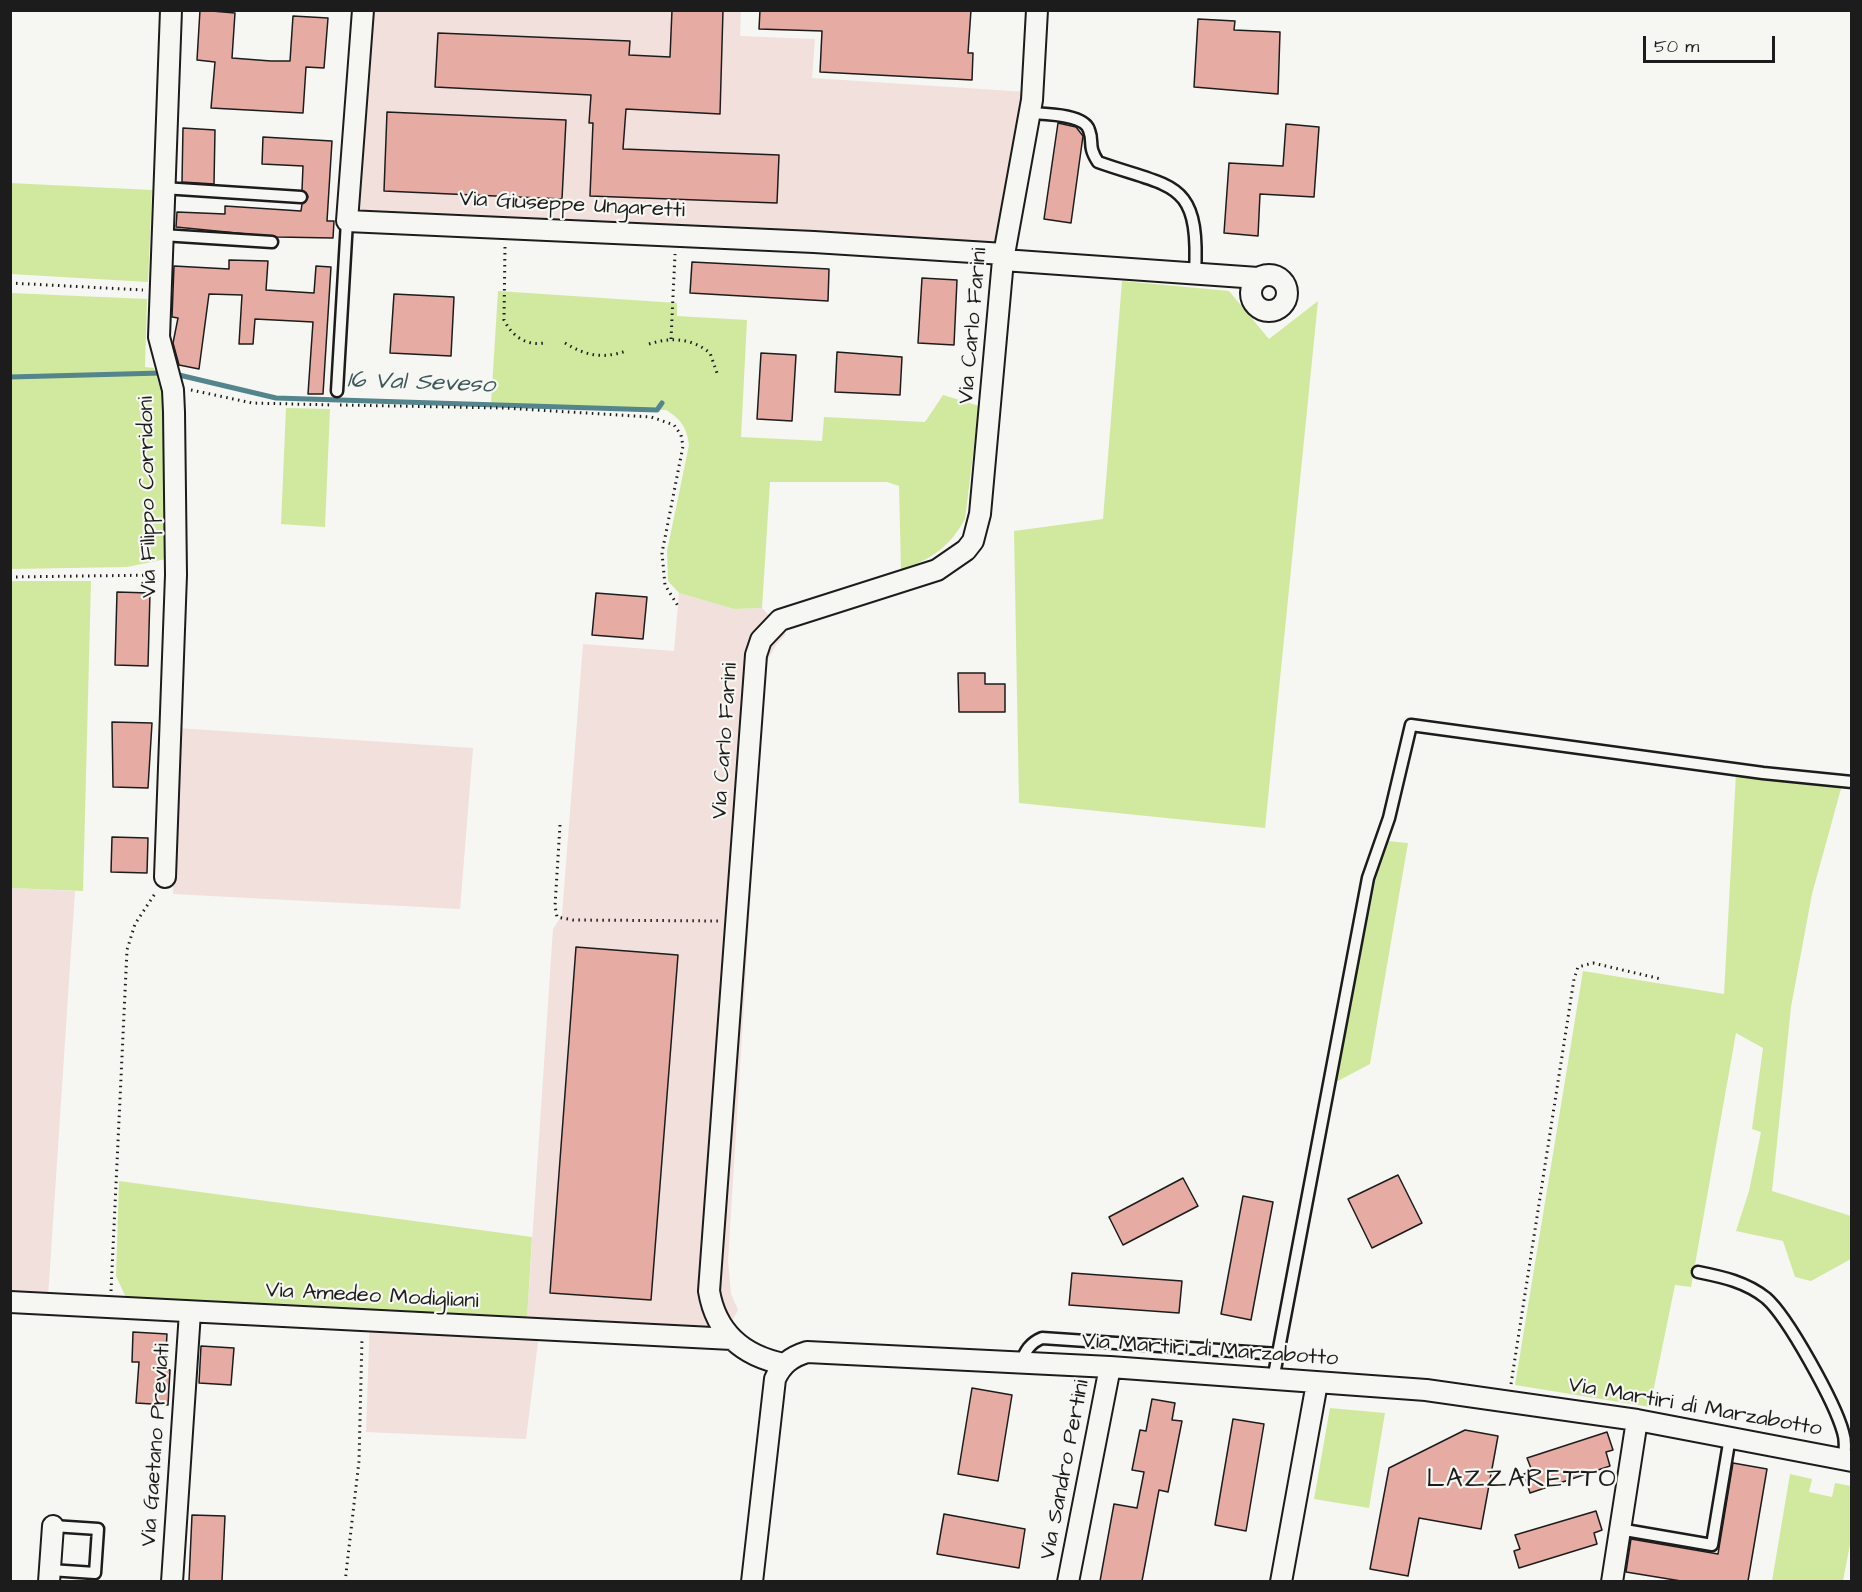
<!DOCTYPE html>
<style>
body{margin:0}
#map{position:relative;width:1862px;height:1592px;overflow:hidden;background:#f6f6f2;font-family:"Architects Daughter",sans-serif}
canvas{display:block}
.frame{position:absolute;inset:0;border:12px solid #1c1c1c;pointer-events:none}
.scale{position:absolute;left:1643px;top:36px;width:132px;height:27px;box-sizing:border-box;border:3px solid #1c1c1c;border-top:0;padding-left:8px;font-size:18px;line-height:21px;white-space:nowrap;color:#1c1c1c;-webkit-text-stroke:4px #f6f6f2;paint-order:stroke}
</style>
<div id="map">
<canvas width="1862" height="1592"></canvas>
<div class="frame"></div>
<div class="scale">50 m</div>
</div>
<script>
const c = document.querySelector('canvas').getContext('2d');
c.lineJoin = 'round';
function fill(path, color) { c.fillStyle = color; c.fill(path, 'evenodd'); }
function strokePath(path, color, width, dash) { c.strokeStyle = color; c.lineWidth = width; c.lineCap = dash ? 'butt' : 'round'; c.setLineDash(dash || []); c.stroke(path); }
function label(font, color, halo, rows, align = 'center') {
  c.font = font + ' "Architects Daughter",sans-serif'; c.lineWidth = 4.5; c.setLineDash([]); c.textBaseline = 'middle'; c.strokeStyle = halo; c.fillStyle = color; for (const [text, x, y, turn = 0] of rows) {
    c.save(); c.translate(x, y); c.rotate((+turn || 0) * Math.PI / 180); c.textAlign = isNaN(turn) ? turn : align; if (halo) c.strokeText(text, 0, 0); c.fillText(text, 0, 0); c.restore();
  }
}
fill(new Path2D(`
 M368 11H741L740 36 815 39 812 78 1027 92 1001 247 352 217Z
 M679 593 734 609 762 608 786 634 776 645 768 660 764 680 728 1261 731 1294 738 1310 724 1335 540 1326 526 1439 366 1432 370 1316 527 1318 553 929 562 915 583 644 674 651Z
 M178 728 473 748 460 909 173 894Z
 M10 888 75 891 48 1297 11 1295Z`), '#f1e0db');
fill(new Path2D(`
 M10 183 152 190 148 282 11 274Z
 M1122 281 1229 291 1269 339 1318 301 1265 828 1019 803 1014 531 1103 519Z
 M498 291 677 303V316L747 320 741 437 822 441 824 417 925 422 943 395 979 406 965 519C949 548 931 559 901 570L899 486 887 482H770L762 608 734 609 679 593 668 581 667 551 689 445C687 428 681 419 666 410L491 403Z
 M11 293 147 299 145 367 154 368 165 404 166 559 127 567 11 569Z
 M286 408 330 409 325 527 281 524Z
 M11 581H91L83 891 11 888Z
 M1736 773 1842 785 1812 894 1791 1007 1772 1191 1851 1216V1259L1811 1281 1795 1277 1783 1241 1736 1231 1749 1191 1761 1132 1752 1129 1763 1048 1736 1033 1691 1287 1675 1285 1650 1407 1515 1385 1583 971 1724 994Z
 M1388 841 1408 843 1370 1064 1336 1082 1376 878Z
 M119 1181 532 1237 527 1318 355 1316 128 1302 116 1276Z
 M1330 1408 1385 1413 1369 1508 1314 1499Z
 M1790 1474 1812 1479 1809 1492 1832 1497 1835 1483 1851 1486V1539L1843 1581H1772Z`), '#d1e99e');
strokePath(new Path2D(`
 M179 375 276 398 657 410 662 403
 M10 377 162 373`), '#54848c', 5);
const building = new Path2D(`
 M200 10 235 13 232 58 271 61H290L293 16 328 18 324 68 306 67 303 113 211 108 215 62 197 60Z
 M672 10H723L720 114 626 109 623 149 779 155 777 203 590 196 593 123H589L591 95 435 87 438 33 630 41 629 55 670 57Z
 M760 10H971L968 53H973L972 80 820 72 822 31 759 29Z
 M1198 19 1235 21 1234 30 1280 32 1278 94 1194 87Z
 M387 112 566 120 562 199 384 191Z
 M1058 123 1076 127 1083 136 1071 223 1044 219Z
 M1286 124 1319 127 1314 197 1260 194 1258 236 1224 233 1229 163 1283 166Z
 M183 128 215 130 214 184 182 182Z
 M263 137 332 141 327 221H334L333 238 277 237 176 227 177 212 225 214V206L301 211 302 204 308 197 302 190 303 166 262 164Z
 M229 260 268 261 266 290 314 293 316 266 331 267 323 394H308L313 322 255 319 253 344H239L242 295 209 294 199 369 179 365 173 343 178 318 172 317 174 266 229 269Z
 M692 262 829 269 828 301 690 293Z
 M922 278 957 280 954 345 918 343Z
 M394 294 454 297 451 356 390 353Z
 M837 352 902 357 900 395 835 392Z
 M761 353 796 355 792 421 757 419Z
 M117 592 150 593 148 666 115 665Z
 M596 593 647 597 643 639 592 635Z
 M958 673H985V684H1005V712H959Z
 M112 722 152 723 148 788 113 787Z
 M112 837 148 838 147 873 111 872Z
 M576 947 678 955 651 1300 550 1293Z
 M1398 1175 1422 1223 1372 1248 1348 1199Z
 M1183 1178 1198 1206 1123 1245 1109 1217Z
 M1243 1196 1273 1202 1251 1320 1221 1314Z
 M1072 1273 1182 1281 1179 1313 1069 1305Z
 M133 1332 167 1334 165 1369 170 1370 168 1405 136 1403 139 1362H132Z
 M201 1346 234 1348 231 1385 199 1383Z
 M972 1388 1012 1395 998 1481 958 1474Z
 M1152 1399 1175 1403 1172 1420 1182 1421 1168 1492 1159 1490 1142 1581H1100L1114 1504 1137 1508 1144 1472 1132 1470 1140 1430 1146 1431Z
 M1233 1419 1264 1424 1246 1531 1215 1525Z
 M1465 1430 1498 1436 1481 1529 1419 1518 1408 1576 1370 1569 1389 1468Z
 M1607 1432 1613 1450 1606 1452 1610 1466 1530 1493 1524 1474 1532 1471 1527 1458Z
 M1733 1463 1767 1469 1748 1581H1681L1626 1572 1631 1539 1718 1554Z
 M1596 1511 1602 1530 1594 1533 1597 1544 1519 1568 1514 1551 1520 1549 1515 1535Z
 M944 1514 1025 1529 1019 1568 937 1554Z
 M192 1515 225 1516 222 1581H189Z`);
fill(building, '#e6aca4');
strokePath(building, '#1c1c1c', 1.5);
const lane = new Path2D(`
 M1030 113C1044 114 1084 114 1089 130 1094 143 1087 145 1098 162 1174 189 1200 179 1195 274
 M163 188 301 197
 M162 235 272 242
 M337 391 347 221
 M1698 1272C1723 1277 1746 1282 1766 1298 1788 1317 1835 1403 1843 1432 1846 1441 1845 1450 1844 1459
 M1021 1363C1025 1351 1030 1343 1042 1338L1278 1354
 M1273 1380 1368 878 1389 818 1411 725 1763 773 1852 782
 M1619 1529 1712 1545 1730 1437
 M50 1570 95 1573 98 1529 53 1526`);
const street = new Path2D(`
 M363 10 347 221 814 242 1004 254
 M1003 260 1258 278
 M1251 293a18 18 0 1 1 36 0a18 18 0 1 1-36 0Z
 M165 877 176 575 174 412 173 390 159 337 171 10
 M10 1302 732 1339
 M784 1364C743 1356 716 1333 709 1291L756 655 761 640 780 620 937 570 966 550 973 541 980 514 1003 260 1032 100 1037 10
 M49 1582 53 1526
 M172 1582 190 1312
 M752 1582 775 1379C782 1364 791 1357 807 1352L1110 1367 1426 1390 1637 1420 1852 1461
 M1068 1582 1110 1367
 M1281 1582 1317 1383
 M1612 1582 1637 1420`);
strokePath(lane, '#1c1c1c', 15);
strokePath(street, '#1c1c1c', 24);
strokePath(new Path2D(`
 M505 247 504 320C512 336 526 346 544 343
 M10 283 143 290
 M671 339 675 254
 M565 343C586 356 603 359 626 351
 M649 344C671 337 692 338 710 353L717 373
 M191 390 252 403 333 405
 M340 405 504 408 651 417 674 425 681 435 683 446 662 553 665 585 678 606
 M10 577 159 575
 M560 825 555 906 557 917 573 920 720 921
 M111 1291 127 950 135 924 156 892
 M1511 1384 1574 979 1578 967 1593 963 1661 979
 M345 1582 359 1461 362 1338`), '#1c1c1c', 3, [1.5, 4.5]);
strokePath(lane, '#f6f6f2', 10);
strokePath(street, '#f6f6f2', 20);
label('22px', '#1c1c1c', '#f6f6f2', [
 ["Via Giuseppe Ungaretti",572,206,3],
 ["Via Carlo Farini",974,326,-85],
 ["Via Filippo Corridoni",149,497,-91],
 ["Via Carlo Farini",726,741,-86],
 ["Via Amedeo Modigliani",372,1297,3],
 ["Via Martiri di Marzabotto",1210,1351,4],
 ["Via Martiri di Marzabotto",1695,1408,10],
 ["Via Gaetano Previati",157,1445,-86],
 ["Via Sandro Pertini",1066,1470,-79]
]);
label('italic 24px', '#3d595d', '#f6f6f2', [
 ["16 Val Seveso",421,384,2]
]);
c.letterSpacing = '1.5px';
label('26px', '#1c1c1c', '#f6f6f2', [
 ["LAZZARETTO",1522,1481]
]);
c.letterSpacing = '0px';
</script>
